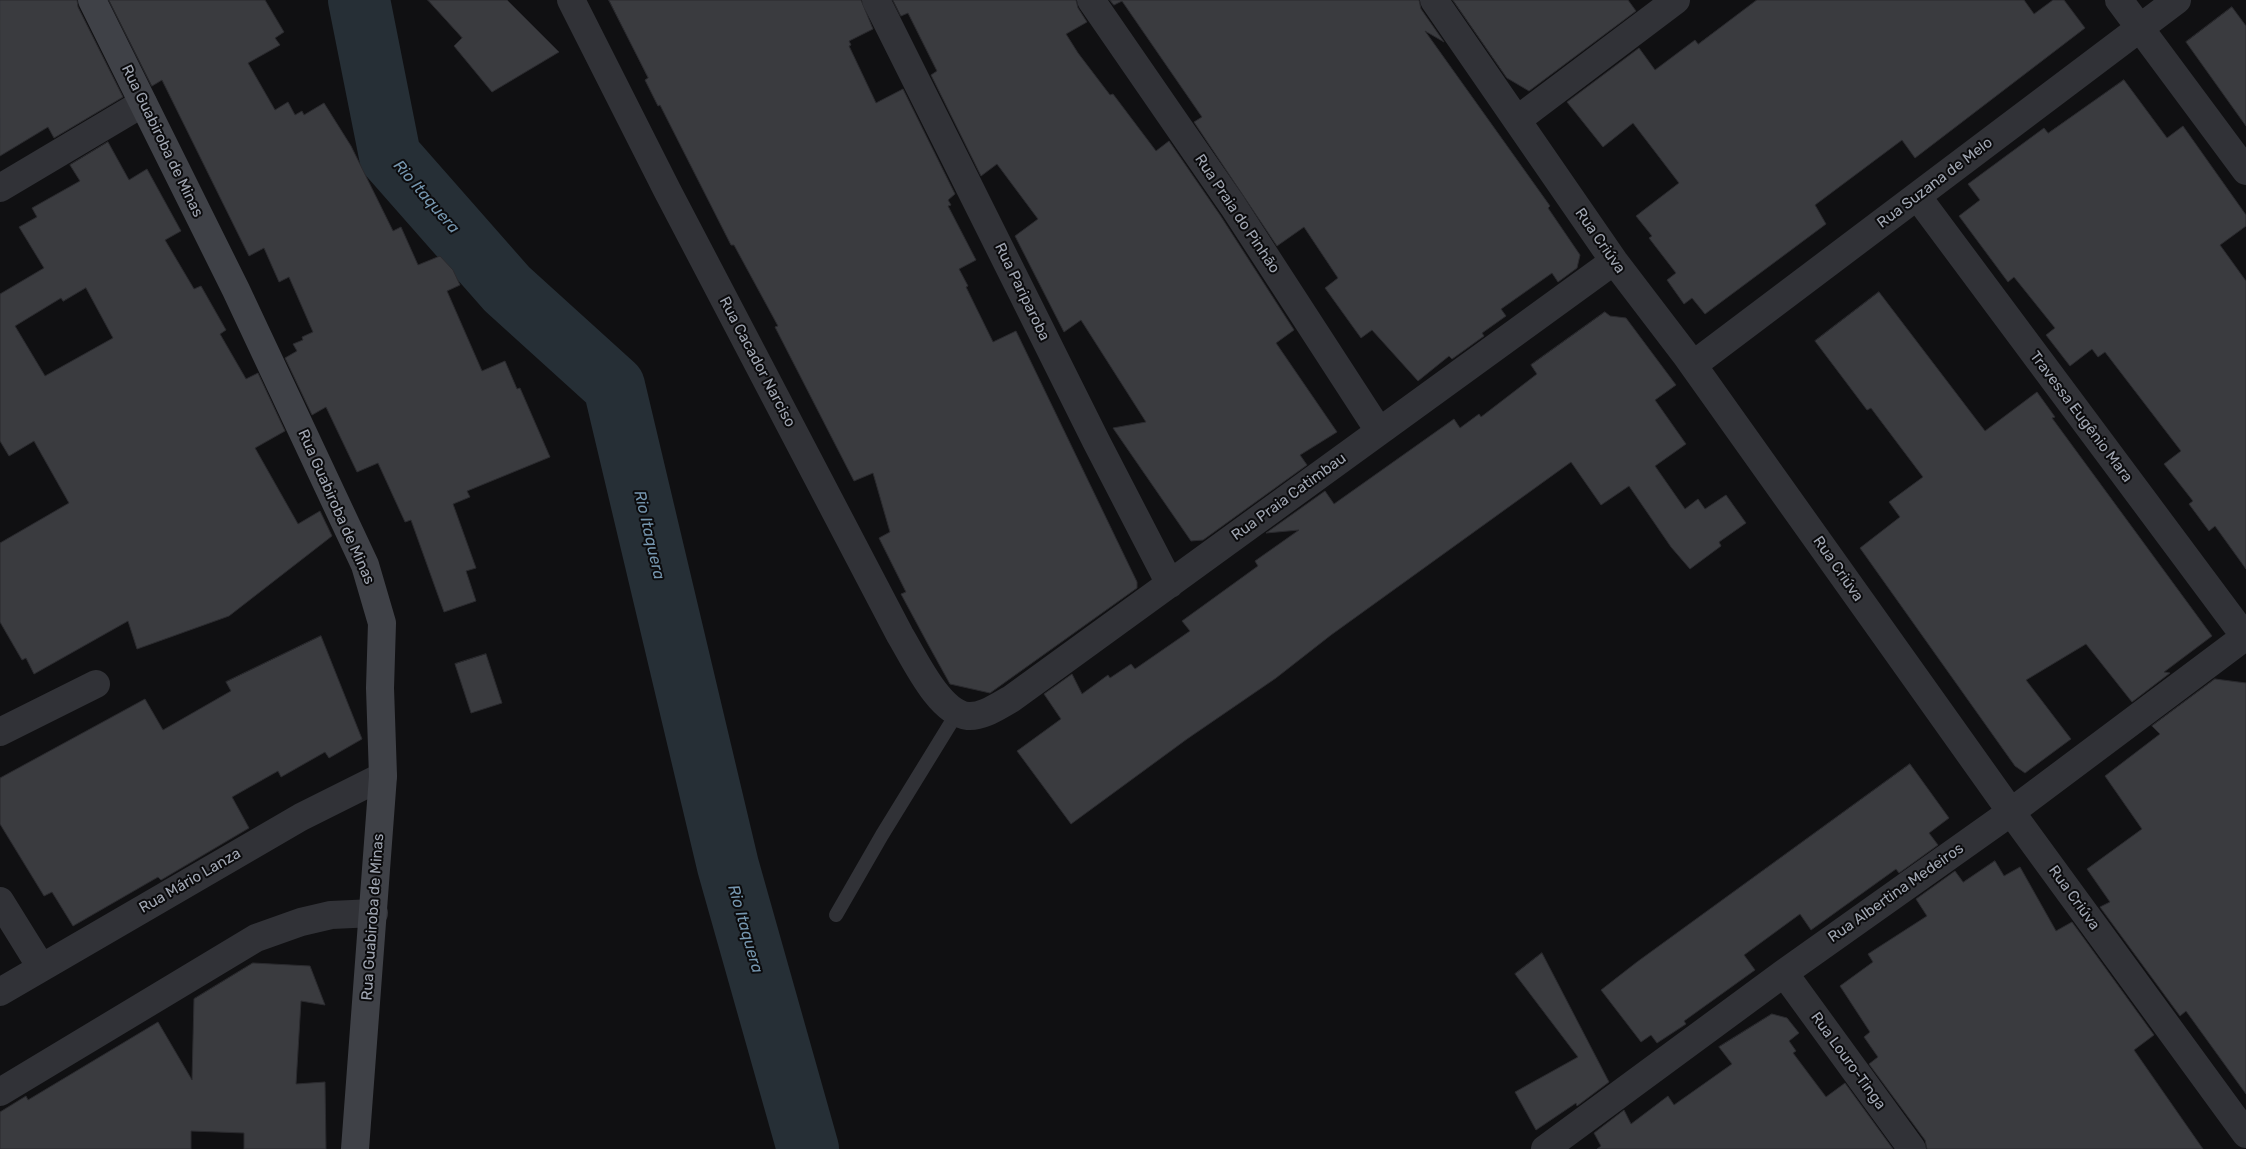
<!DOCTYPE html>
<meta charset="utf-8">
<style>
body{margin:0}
canvas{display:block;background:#101012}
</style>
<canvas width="2246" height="1149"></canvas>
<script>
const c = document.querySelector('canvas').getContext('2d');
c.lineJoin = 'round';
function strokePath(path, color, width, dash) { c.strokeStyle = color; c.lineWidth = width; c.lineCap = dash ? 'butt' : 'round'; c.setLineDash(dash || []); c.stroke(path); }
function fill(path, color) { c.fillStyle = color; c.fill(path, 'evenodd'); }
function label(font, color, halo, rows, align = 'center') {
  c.font = font + ' Rubik,sans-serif'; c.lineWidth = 4; c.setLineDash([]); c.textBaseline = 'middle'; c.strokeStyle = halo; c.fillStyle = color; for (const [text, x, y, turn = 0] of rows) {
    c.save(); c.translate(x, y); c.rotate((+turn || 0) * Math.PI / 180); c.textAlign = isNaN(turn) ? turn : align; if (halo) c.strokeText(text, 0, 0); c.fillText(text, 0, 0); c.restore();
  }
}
strokePath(new Path2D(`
 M359 0 390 156 507 289 614 386 728 866 808 1149`), '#262f36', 62);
const building = new Path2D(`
 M0 0H77L78 7 123 97 54 138 48 127 0 156Z
 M109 0H265L284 32 275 38 280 45 248 63 275 110 288 102 295 115 302 111 304 115 324 103 351 146 393 231 401 227 418 265 440 256 453 270 460 285 447 291 482 371 505 361 517 389 520 388 550 457 467 491 470 497 453 504 476 568 466 571 476 601 444 612 411 520 405 522 378 463 357 472 326 407 312 415 285 358 297 351 293 344 303 340 302 337 313 332 289 277 279 282 264 248 249 256 162 80 152 86Z
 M428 0H507L559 52 492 92 454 46 462 38Z
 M609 0H861L873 29 849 41 851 45 849 46 876 103 903 89 955 194 948 200 951 205 948 206 976 260 959 269 968 286 966 287 993 342 1016 331 1137 582V588L990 693 950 684 929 646 901 594 906 592 879 538 890 532 873 473 854 481 775 327 778 326 734 245H731L660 105 658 106 645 80 648 78Z
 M893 0H1076L1078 8 1087 22 1066 34 1078 53 1110 95 1113 94 1156 151 1169 141 1220 215 1294 330 1276 343 1337 432 1300 455 1307 465 1203 540 1191 541 1113 428 1146 422 1081 320 1064 332 1015 236 1038 219 997 164 981 176 931 75 937 71 908 13 901 16Z
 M1110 0H1419L1421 9 1444 42 1425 31 1550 206 1548 208 1580 255 1577 268 1558 282 1552 273 1501 309 1506 316 1482 333 1484 336 1452 359 1449 356 1418 381 1372 330 1361 338 1325 288 1338 278 1304 227 1277 246 1194 122 1202 117 1122 1 1114 5Z
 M1453 0H1628L1636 11 1529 91 1507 78Z
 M1757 0H2024L2034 14 2053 0H2064L2085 28 1915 158 1902 140 1815 205 1826 224 1705 314 1692 298 1684 304 1667 280 1676 273 1649 238 1652 236 1636 216 1679 183 1633 123 1603 147 1567 102 1639 48 1655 70 1695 40 1698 44Z
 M2232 7 2246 26V126L2186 42Z
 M2124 80 2167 138 2183 126 2246 215V226L2220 245 2246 281V569L2215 526 2209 531 2189 504 2193 501 2164 464 2181 451 2105 352 2098 357 2092 349 2070 366 2046 335 2055 328 2014 277 2008 282 1959 216 1980 200 1968 184 2044 128 2048 133Z
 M108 142 129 180 147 169 181 231 165 240 194 289 201 286 226 330 220 334 246 379 258 373 285 431 255 448 298 524 320 511 332 536 229 616 137 649 128 621 34 674 26 658 22 660 0 622V543L69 503 34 441 9 456 0 441V294L44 268 19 227 37 217 32 208 80 181 70 165ZM86 288 113 338 45 376 15 326 61 298 63 301Z
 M1879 292 1985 431 2037 392 2055 417 2052 418 2212 636 2164 672 2170 673 2132 702 2086 644 2026 680 2071 739 2025 773 2015 766 1860 548 1900 517 1889 502 1923 477 1871 408 1867 410 1815 341Z
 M1605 312 1610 316 1626 318 1676 385 1655 400 1686 444 1655 466 1685 509 1698 499 1705 509 1726 495 1746 523 1719 542 1721 546 1690 569 1671 547 1629 486 1601 505 1571 462 1331 635 1276 678 1187 739 1071 824 1017 751 1061 719 1044 694 1072 674 1082 694 1108 675 1110 678 1131 664 1135 669 1190 631 1182 621 1258 566 1255 561 1299 530 1266 533 1325 491 1334 504 1454 419 1460 428 1479 414 1481 417 1537 374 1531 365Z
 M321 636 362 739 329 758 325 752 281 777 278 771 232 797 249 828 161 880 158 877 73 926 52 892 44 896 0 824V778L145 699 163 730 231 691 226 682Z
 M486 654 502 703 471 713 455 664Z
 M2215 679 2246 683V1094L2186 1011 2180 1016 2100 907 2110 902 2087 869 2142 829 2105 776 2160 734 2152 726Z
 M1910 764 1949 818 1929 833 1938 845 1899 873 1896 869 1811 930 1800 914 1744 955 1755 970 1684 1021 1686 1024 1657 1043 1651 1035 1641 1042 1601 990 1637 962Z
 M1995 861 2004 876 2020 867 2056 931 2072 922 2154 1035 2134 1050 2203 1149H1927L1925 1140 1869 1064 1878 1057 1864 1037 1870 1032 1840 986 1873 962 1868 954 1927 916 1916 899 1955 871 1963 882Z
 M1542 953 1609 1082 1577 1106 1576 1103 1536 1130 1515 1092 1578 1057 1515 974Z
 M253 963 310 966 325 1005 301 1001 296 1084 325 1082 326 1149H244V1133L191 1131V1149H0V1112L26 1096 28 1100 158 1022 192 1080 194 999Z
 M1772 1014 1787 1018 1799 1033 1789 1041 1796 1051 1793 1053 1826 1097 1845 1083 1893 1149H1597L1601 1146 1594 1133 1624 1110 1631 1124 1668 1096 1674 1105 1732 1064 1719 1047Z`);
fill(building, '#3a3b3f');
strokePath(building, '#2a2a2e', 1);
strokePath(new Path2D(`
 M836 915 882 835 957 713`), '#313237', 14);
strokePath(new Path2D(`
 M571 0 667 190 900 635C914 658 939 713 968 716 983 717 998 706 1011 699L1614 261
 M876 0 1096 441 1170 584
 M1091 0 1233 206 1379 431
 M1434 0 1614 261 1685 354 2011 812 2246 1134
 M2119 0 2246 171
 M1517 120 1676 0
 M0 188 143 103
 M1917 196 2246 638
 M1693 365 2177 0
 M0 732 96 684
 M0 901 41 967
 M1784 973 1912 1149
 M0 992 301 817 383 776
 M0 1092 256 938 301 922 331 915 374 913
 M1545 1149 1784 973 2011 812 2246 636`), '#313237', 28);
strokePath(new Path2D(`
 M92 0 236 290 365 565 382 623 380 688 383 776 355 1149`), '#3f4147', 28);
label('15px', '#a1a7b3', '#0b0b0d', [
 ["Rua Guabiroba de Minas",162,141,64],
 ["Rua Suzana de Melo",1935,183,-37],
 ["Rua Praia do Pinhão",1237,214,56],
 ["Rua Criúva",1600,241,55],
 ["Rua Pariparoba",1022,292,64],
 ["Rua Cacador Narciso",757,362,62],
 ["Travessa Eugênio Mara",2081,417,53],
 ["Rua Praia Catimbau",1289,497,-36],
 ["Rua Guabiroba de Minas",336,507,66],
 ["Rua Criúva",1838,569,55],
 ["Rua Mário Lanza",190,881,-30],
 ["Rua Albertina Medeiros",1896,893,-35],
 ["Rua Criúva",2074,898,54],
 ["Rua Guabiroba de Minas",373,917,-86],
 ["Rua Louro-Tinga",1848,1061,54]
]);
label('italic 16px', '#7697b0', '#0b0b0d', [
 ["Rio Itaquera",426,197,49],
 ["Rio Itaquera",649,535,77],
 ["Rio Itaquera",745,929,74]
]);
</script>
